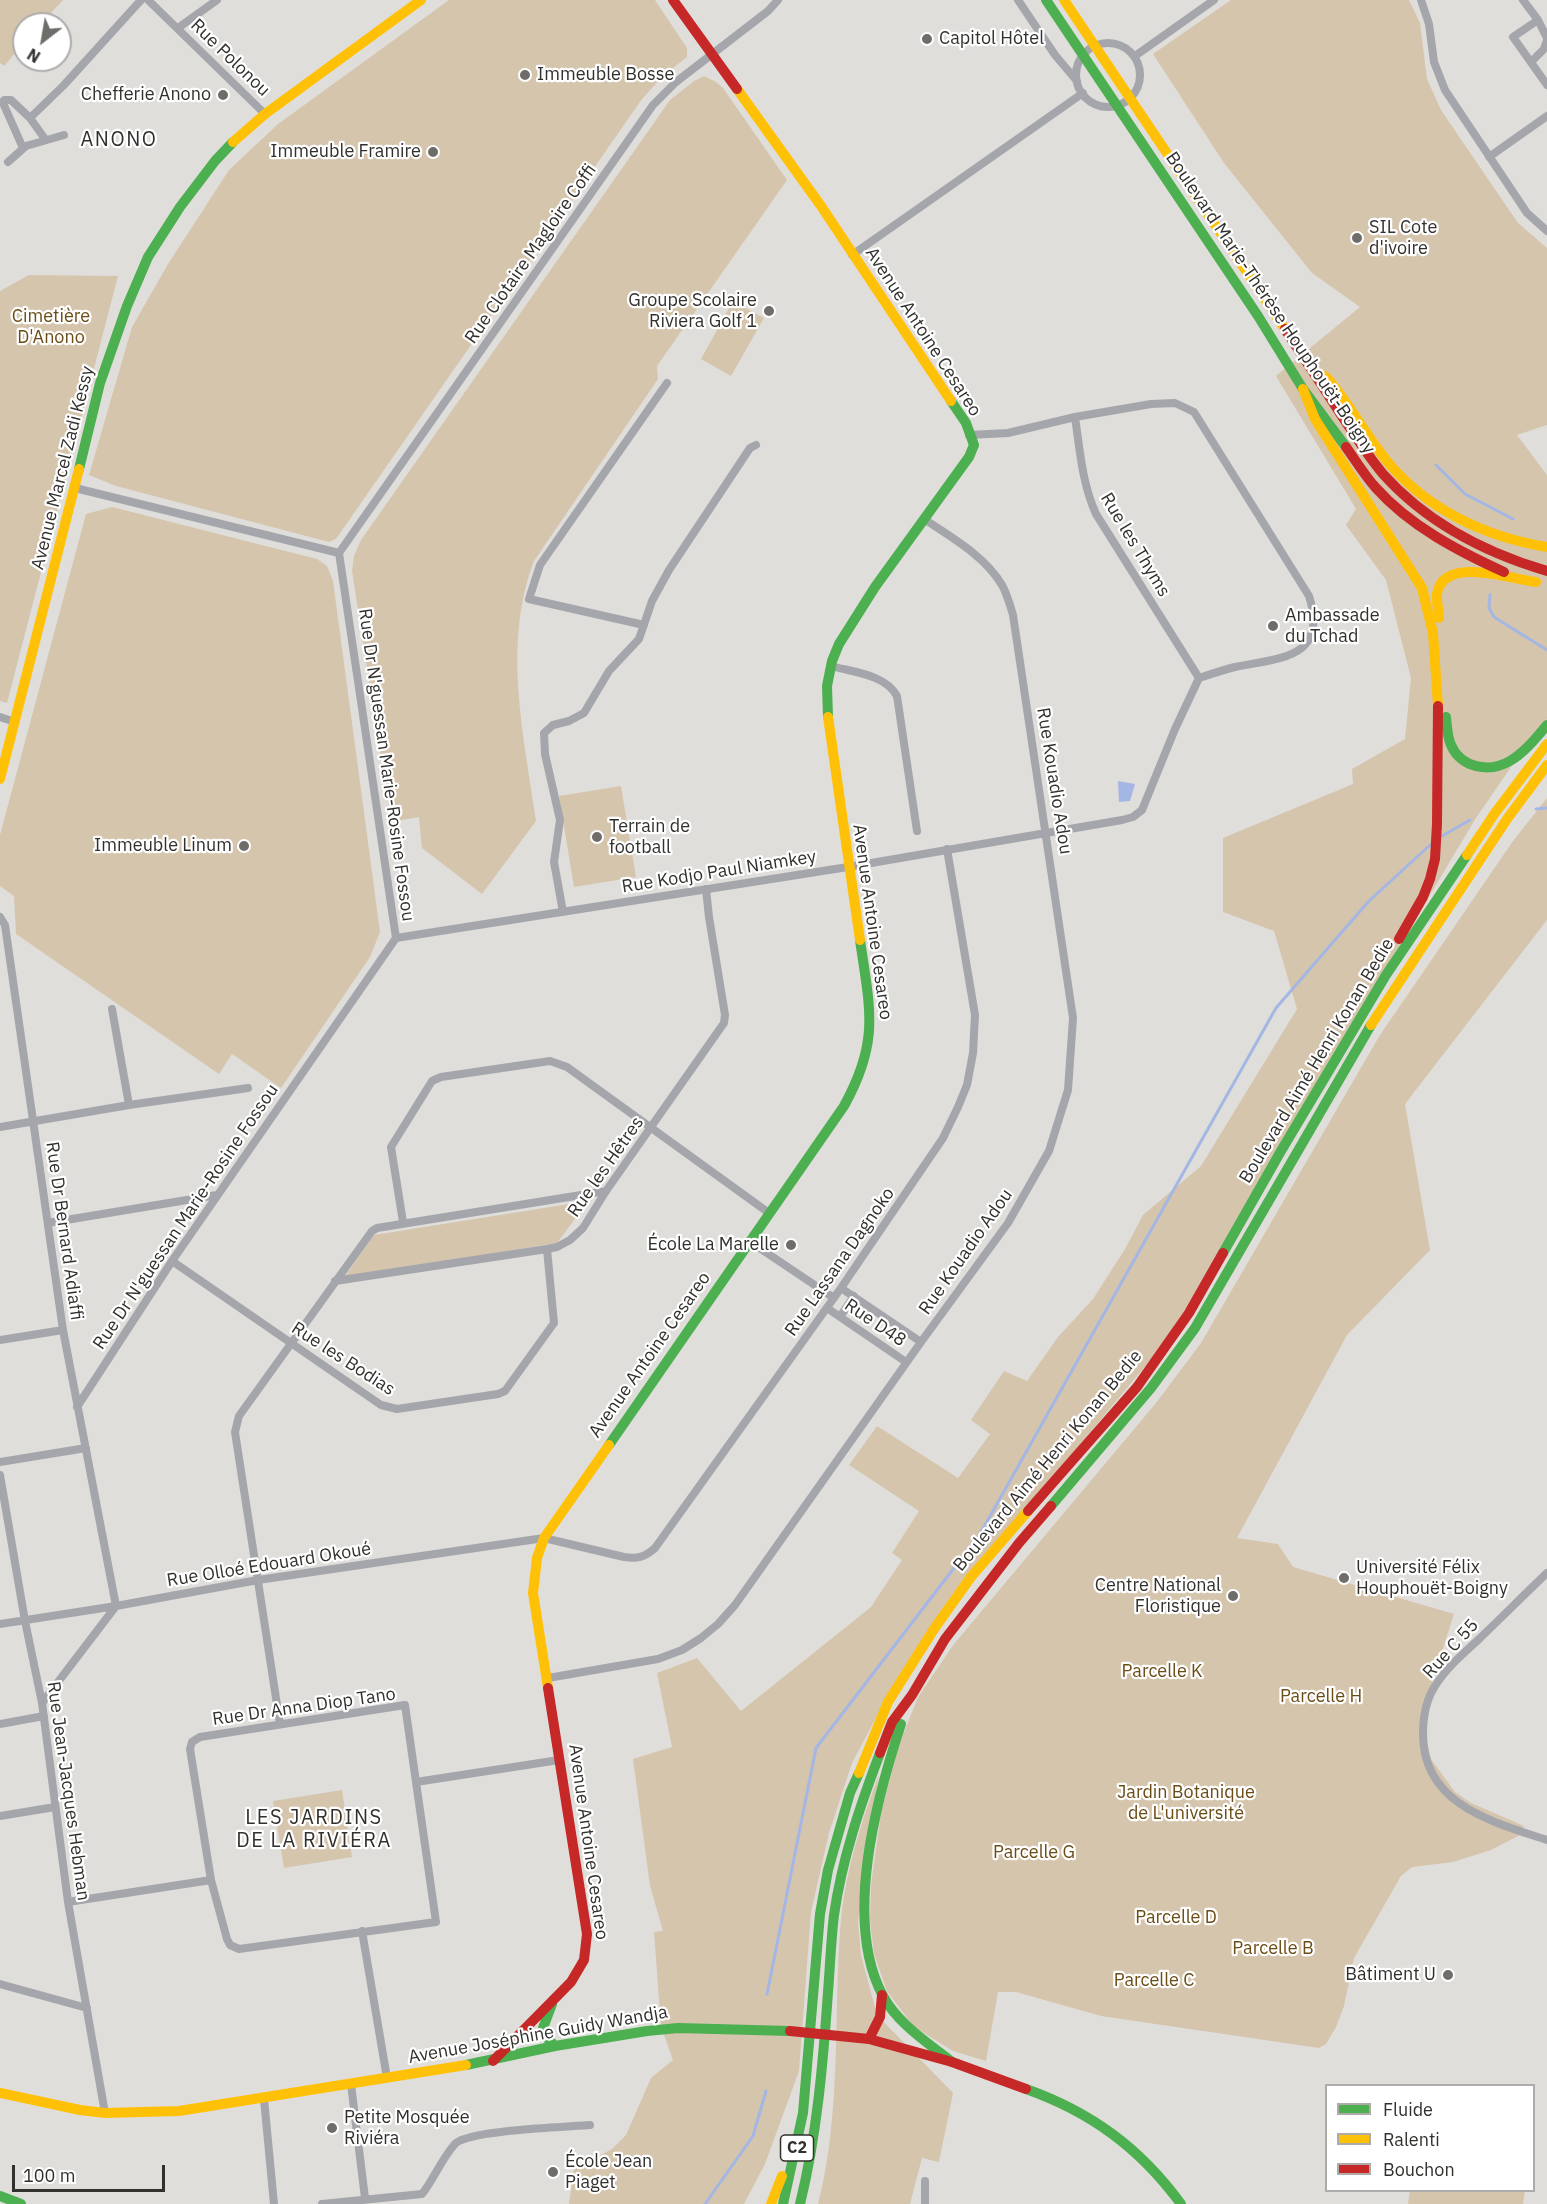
<!DOCTYPE html>
<meta charset="utf-8">
<style>
body{margin:0}
#map{position:relative;width:1547px;height:2204px;overflow:hidden;background:#e0dedb;font-family:"IBM Plex Sans",sans-serif}
canvas{display:block}
.legend{position:absolute;left:1325px;top:2084px;width:210px;height:108px;box-sizing:border-box;background:#fff;border:2px solid #adacab;margin:0;padding:8px 10px;list-style:none;font-size:18px;color:#31302d}
.legend li{display:flex;align-items:center;gap:12px;height:30px}
.legend b{width:30px;border:2px solid #adacab}
.north{position:absolute;left:12px;top:12px;width:60px;height:60px;box-sizing:border-box;background:#fff;border:2px solid #adacab;border-radius:50%;rotate:211deg;font-size:16px;font-weight:700;line-height:24px;text-align:center;color:#31302d}
.north::after{content:'';display:block;margin:auto;width:21px;height:27px;background:#6e6d6a;clip-path:polygon(50% 0,100% 100%,50% 72%,0 100%)}
.scale{position:absolute;left:12px;top:2165px;width:153px;height:27px;box-sizing:border-box;border:3px solid #31302d;border-top:0;padding-left:8px;font-size:18px;line-height:21px;white-space:nowrap;color:#31302d;-webkit-text-stroke:4px #fff;paint-order:stroke}
</style>
<div id="map">
<canvas width="1547" height="2204"></canvas>
<ul class="legend">
<li><b style="height:8px;background:#4caf50"></b>Fluide</li>
<li><b style="height:8px;background:#ffc107"></b>Ralenti</li>
<li><b style="height:8px;background:#c62828"></b>Bouchon</li>
</ul>
<div class="north">N</div>
<div class="scale">100 m</div>
</div>
<script>
const c = document.querySelector('canvas').getContext('2d');
c.lineJoin = 'round';
function fill(path, color) { c.fillStyle = color; c.fill(path, 'evenodd'); }
function strokePath(path, color, width, dash) { c.strokeStyle = color; c.lineWidth = width; c.lineCap = dash ? 'butt' : 'round'; c.setLineDash(dash || []); c.stroke(path); }
function label(font, color, halo, rows, align = 'center') {
  c.font = font + ' "IBM Plex Sans",sans-serif'; c.lineWidth = 4.5; c.setLineDash([]); c.textBaseline = 'middle'; c.strokeStyle = halo; c.fillStyle = color; for (const [text, x, y, turn = 0] of rows) {
    c.save(); c.translate(x, y); c.rotate((+turn || 0) * Math.PI / 180); c.textAlign = isNaN(turn) ? turn : align; if (halo) c.strokeText(text, 0, 0); c.fillText(text, 0, 0); c.restore();
  }
}
fill(new Path2D(`
 M0 0H63L41 24H24V43L4 66 0 63Z
 M449 0H655L687 48V57L663 76 642 99 336 539 329 542 116 486 89 475 132 327 168 264 229 170 278 124Z
 M1231 0H1409L1420 23 1427 79 1441 110 1518 223 1547 248V425L1517 435 1547 475V719L1524 748 1476 818 1355 1020 1176 1329 1004 1536 885 1701 852 1763 829 1833 811 1912 799 2071 765 2164 744 2204H569L574 2169 612 2149 626 2135 651 2078 673 2060 661 2026 654 1932 663 1931 650 1886 633 1759 672 1747 657 1673 697 1658 741 1711 871 1607 902 1560 892 1553 919 1511 849 1465 877 1426 958 1478 990 1434 971 1420 1004 1371 1027 1381 1058 1337 1093 1299 1125 1249 1143 1215 1201 1166 1297 1009 1274 931 1223 912V838L1353 784 1352 769 1405 739 1411 678 1386 580 1346 525 1356 509 1276 376 1360 307 1312 273 1224 163 1153 54Z
 M704 76 716 82 723 88 787 180 657 366 658 379 534 561C502 644 524 736 536 821L482 894 422 848 419 817 391 822 352 571 354 556 361 540 670 100 694 81Z
 M29 275 118 276 7 703 0 701V291Z
 M733 301 764 318 731 376 701 359Z
 M112 507 317 559 327 566 333 581 380 932 370 957 281 1088 232 1054 219 1074 16 934 14 896 0 886V835L86 514Z
 M621 786 636 877 574 887 559 796Z
 M1547 798V920L1405 1104 1430 1250 1347 1335 1237 1538 1278 1544 1293 1567 1454 1614 1423 1711 1425 1733 1431 1759 1455 1792 1471 1803 1524 1826 1520 1835 1491 1850 1453 1862 1412 1867 1401 1876 1354 1958 1344 2006 1336 2027 1326 2044 1319 2048 1101 2016 1016 1992H998L986 2061 953 2051 913 2026 887 1991 874 1954 870 1920 871 1885 881 1813 899 1745 918 1697 954 1644 1156 1403 1201 1343 1380 1035 1513 841Z
 M588 1201 557 1243 344 1278 374 1235Z
 M879 1774 858 1922 861 1955 877 2015 953 2093 939 2162 922 2158 910 2204H818C842 2112 833 2013 841 1919 846 1868 862 1821 879 1774Z
 M342 1790 352 1857 284 1868 273 1801Z
 M1410 2191V2190L1525 2191 1523 2204H1408Z`), '#d5c5ad');
fill(new Path2D(`
 M1118 781 1135 784 1130 801 1119 802Z`), '#a4b6e4');
strokePath(new Path2D(`
 M1436 465 1465 494 1513 519
 M1490 595 1489 608 1494 617 1547 650
 M1536 809 1547 808
 M1442 836 1470 820
 M767 1994 816 1748 980 1534 1276 1008 1368 902 1430 845
 M705 2204 753 2136 766 2091`), '#a4b6e4', 3);
strokePath(new Path2D(`
 M148 0 265 114
 M1018 0 1055 55 1077 81
 M1421 0 1429 24 1434 62 1445 90 1527 213 1547 231
 M1523 0 1538 20 1547 38
 M1538 20 1513 37 1547 85
 M178 28 217 0
 M1076 75a32 32 0 1 1 64 0a32 32 0 1 1-64 0Z
 M1135 56 1214 0
 M1531 62 1544 49 1547 40
 M30 118 64 85 141 0
 M23 148 3 103 4 100H11L30 118 45 139
 M1489 157 1547 116
 M8 162 26 146 64 135
 M852 255 1083 93
 M1075 417C1080 451 1082 483 1096 514L1199 678
 M75 488 339 553
 M339 553 653 105 676 82 768 11 778 0
 M644 625 529 599 540 565 667 383
 M831 666C852 672 885 674 897 696L917 831
 M0 717 15 722
 M563 912 554 862 560 820 545 754 544 733 553 725 569 721 584 713 609 671 639 639 652 601 669 570 750 448 756 445
 M0 917 5 925 63 1330 116 1606 42 1703
 M396 938 848 867 1122 820 1133 817 1142 810 1175 729 1199 678C1211 674 1223 670 1235 667 1279 658 1329 659 1309 596L1194 412 1175 403 1151 404 1075 417 1008 433 969 435
 M112 1009 129 1105
 M0 1127 129 1105 248 1088
 M403 1222 391 1147 432 1081 441 1077 550 1061 567 1067 769 1213
 M48 1223 217 1195
 M749 1241 834 1298
 M172 1261 381 1405 397 1409 498 1394 505 1391 554 1323 547 1249
 M335 1281 547 1249 557 1247 570 1240 583 1228 606 1191 724 1023 725 1015 709 917 706 889
 M841 1288 921 1342
 M827 1308 906 1362
 M840 1317 854 1296
 M0 1340 63 1330
 M77 1407 172 1261 396 938 339 553
 M0 1462 86 1448
 M0 1475 25 1621 42 1703 68 1902 105 2113
 M1547 1573C1524 1595 1501 1618 1478 1640 1463 1654 1446 1668 1435 1686 1426 1700 1423 1718 1423 1734 1423 1805 1493 1822 1547 1840
 M0 1624 116 1606 258 1580 544 1538 624 1557C638 1559 645 1557 655 1548L841 1288 943 1138 958 1107 967 1085 973 1053 975 1015 947 849
 M548 1678 658 1659 682 1650 701 1638 718 1624 735 1605 921 1342 1008 1223 1049 1151 1068 1090 1073 1018 1013 615C1010 605 1007 594 1002 585 985 556 951 537 924 519
 M405 1705 436 1922 239 1949 230 1945 227 1939 211 1880 190 1749 192 1742 200 1737Z
 M0 1724 44 1716
 M280 1724 235 1432 239 1416 372 1231 377 1228 606 1191
 M416 1782 559 1760
 M0 1816 55 1807
 M68 1902 211 1880
 M362 1931 387 2078
 M0 1984 87 2008
 M351 2084 365 2198
 M264 2099 274 2204
 M322 2204 422 2194C434 2179 443 2156 456 2143 471 2130 566 2127 590 2125
 M925 2204V2181`), '#a4a6ac', 8);
strokePath(new Path2D(`
 M1046 0 1258 316 1303 389 1346 447
 M79 469 100 383 127 306 148 257 180 207 215 161 233 142
 M828 717 827 686 832 661 839 644 875 587 969 457 974 445 966 423 951 401
 M1446 717C1447 726 1447 736 1451 745 1461 768 1489 773 1510 761 1525 752 1536 738 1547 725
 M1223 1253 1281 1151 1386 975 1467 855
 M609 1445 844 1106C880 1041 870 1010 860 940
 M1051 1506 1151 1388 1195 1328 1371 1025
 M901 1724C876 1800 843 1922 883 1996 898 2024 928 2043 952 2062
 M552 2004 543 2028 547 2038 555 2046
 M466 2065 555 2046 647 2031 678 2028 790 2031
 M1026 2089C1091 2112 1140 2148 1181 2204
 M0 2196 21 2204
 M783 2204 803 2113 820 1914 828 1870 850 1793 859 1773
 M800 2204C817 2135 823 2063 828 1992 830 1967 831 1940 834 1915 842 1859 860 1806 880 1753`), '#4caf50', 10);
strokePath(new Path2D(`
 M1064 0 1285 329
 M737 89 821 206 951 401
 M233 142 265 114 421 0
 M1313 371 1326 377 1333 385C1352 409 1367 436 1386 460 1426 509 1485 537 1547 547
 M1303 389 1315 419 1422 588 1433 633 1438 706
 M1439 618C1439 610 1436 602 1437 594 1443 555 1511 579 1536 582
 M828 717 860 940
 M0 779 79 469
 M1467 855 1495 813 1547 744
 M1371 1025 1507 819 1547 765
 M548 1688 533 1593 537 1558 544 1538 609 1445
 M859 1773 888 1702 934 1629 971 1577 1028 1511
 M0 2093 80 2110 105 2113 179 2111 466 2065
 M771 2204 782 2176`), '#ffc107', 10);
strokePath(new Path2D(`
 M673 0 737 89
 M1285 329C1303 357 1322 385 1340 413 1354 434 1367 455 1383 474 1426 522 1486 553 1547 571
 M1346 447C1356 461 1365 476 1376 488 1410 526 1458 551 1504 572
 M1399 939 1423 897 1430 879 1435 859 1437 824 1438 706
 M1028 1511 1137 1387 1189 1313 1223 1253
 M880 1753 892 1722 912 1695 945 1639 1019 1543 1051 1506
 M790 2031 869 2039 952 2062 1026 2089
 M869 2039 880 2017 882 1995
 M493 2061 571 1982 584 1960 587 1934 548 1688`), '#c62828', 10);
for (const [x, y, r, color] of [
 [927,39,6,"#6e6d6a"],
 [525,75,6,"#6e6d6a"],
 [223,95,6,"#6e6d6a"],
 [433,152,6,"#6e6d6a"],
 [1357,238,6,"#6e6d6a"],
 [769,311,6,"#6e6d6a"],
 [1273,626,6,"#6e6d6a"],
 [597,837,6,"#6e6d6a"],
 [244,846,6,"#6e6d6a"],
 [791,1245,6,"#6e6d6a"],
 [1344,1578,6,"#6e6d6a"],
 [1233,1596,6,"#6e6d6a"],
 [1448,1975,6,"#6e6d6a"],
 [332,2128,6,"#6e6d6a"],
 [553,2172,6,"#6e6d6a"]
]) { const dot = new Path2D(); dot.arc(x, y, r, 0, 2 * Math.PI); c.fillStyle = color; c.fill(dot); strokePath(dot, '#fff', 2); }
for (const [x, y, w] of [
 [797,2148,33]
]) { const box = new Path2D(); box.roundRect(x - w / 2, y - 13, w, 26, 4.5); c.fillStyle = '#fff'; c.fill(box); strokePath(box, '#31302d', 1.5); }
label('bold 16px', '#31302d', null, [
 ["C2",797,2148]
]);
label('18px', '#31302d', '#fff', [
 ["Capitol Hôtel",939,39],
 ["Immeuble Bosse",537,75],
 ["Chefferie Anono",211,95,"right"],
 ["Immeuble Framire",421,152,"right"],
 ["SIL Cote",1369,228],
 ["d'ivoire",1369,249],
 ["Groupe Scolaire",757,301,"right"],
 ["Riviera Golf 1",757,322,"right"],
 ["Ambassade",1285,616],
 ["du Tchad",1285,637],
 ["Terrain de",609,827],
 ["football",609,848],
 ["Immeuble Linum",232,846,"right"],
 ["École La Marelle",779,1245,"right"],
 ["Université Félix",1356,1568],
 ["Houphouët-Boigny",1356,1589],
 ["Centre National",1221,1586,"right"],
 ["Floristique",1221,1607,"right"],
 ["Bâtiment U",1436,1975,"right"],
 ["Petite Mosquée",344,2118],
 ["Riviéra",344,2139],
 ["École Jean",565,2162],
 ["Piaget",565,2183]
], 'left');
label('18px', '#31302d', '#fff', [
 ["Rue Polonou",230,58,44],
 ["Rue Clotaire Magloire Coffi",531,254,-55],
 ["Boulevard Marie-Thérèse Houphouët-Boigny",1270,303,56],
 ["Avenue Antoine Cesareo",923,332,57],
 ["Avenue Marcel Zadi Kessy",63,468,-76],
 ["Rue les Thyms",1135,545,59],
 ["Rue Dr N'guessan Marie-Rosine Fossou",386,765,82],
 ["Rue Kouadio Adou",1054,781,81],
 ["Rue Kodjo Paul Niamkey",719,872,-9],
 ["Avenue Antoine Cesareo",872,922,82],
 ["Boulevard Aimé Henri Konan Bedie",1317,1061,-59],
 ["Rue les Hêtres",606,1167,-55],
 ["Rue Dr N'guessan Marie-Rosine Fossou",186,1217,-56],
 ["Rue Dr Bernard Adiaffi",64,1231,82],
 ["Rue Kouadio Adou",966,1252,-55],
 ["Rue Lassana Dagnoko",840,1262,-55],
 ["Rue D48",875,1323,34],
 ["Avenue Antoine Cesareo",650,1355,-55],
 ["Rue les Bodias",343,1359,33],
 ["Boulevard Aimé Henri Konan Bedie",1048,1461,-50],
 ["Rue Olloé Edouard Okoué",269,1565,-9],
 ["Rue C 55",1451,1649,-48],
 ["Rue Dr Anna Diop Tano",304,1707,-8],
 ["Rue Jean-Jacques Hebman",68,1791,82],
 ["Avenue Antoine Cesareo",588,1842,82],
 ["Avenue Joséphine Guidy Wandja",538,2035,-10]
]);
label('18px', '#6a4c15', '#fff', [
 ["Cimetière",51,317],
 ["D'Anono",51,338],
 ["Parcelle K",1162,1672],
 ["Parcelle H",1321,1697],
 ["Jardin Botanique",1186,1793],
 ["de L'université",1186,1814],
 ["Parcelle G",1034,1853],
 ["Parcelle D",1176,1918],
 ["Parcelle B",1273,1949],
 ["Parcelle C",1154,1981]
]);
c.letterSpacing = '1.5px';
label('20px', '#31302d', '#fff', [
 ["ANONO",119,140],
 ["LES JARDINS",314,1818],
 ["DE LA RIVIÉRA",314,1841]
]);
c.letterSpacing = '0px';
</script>
